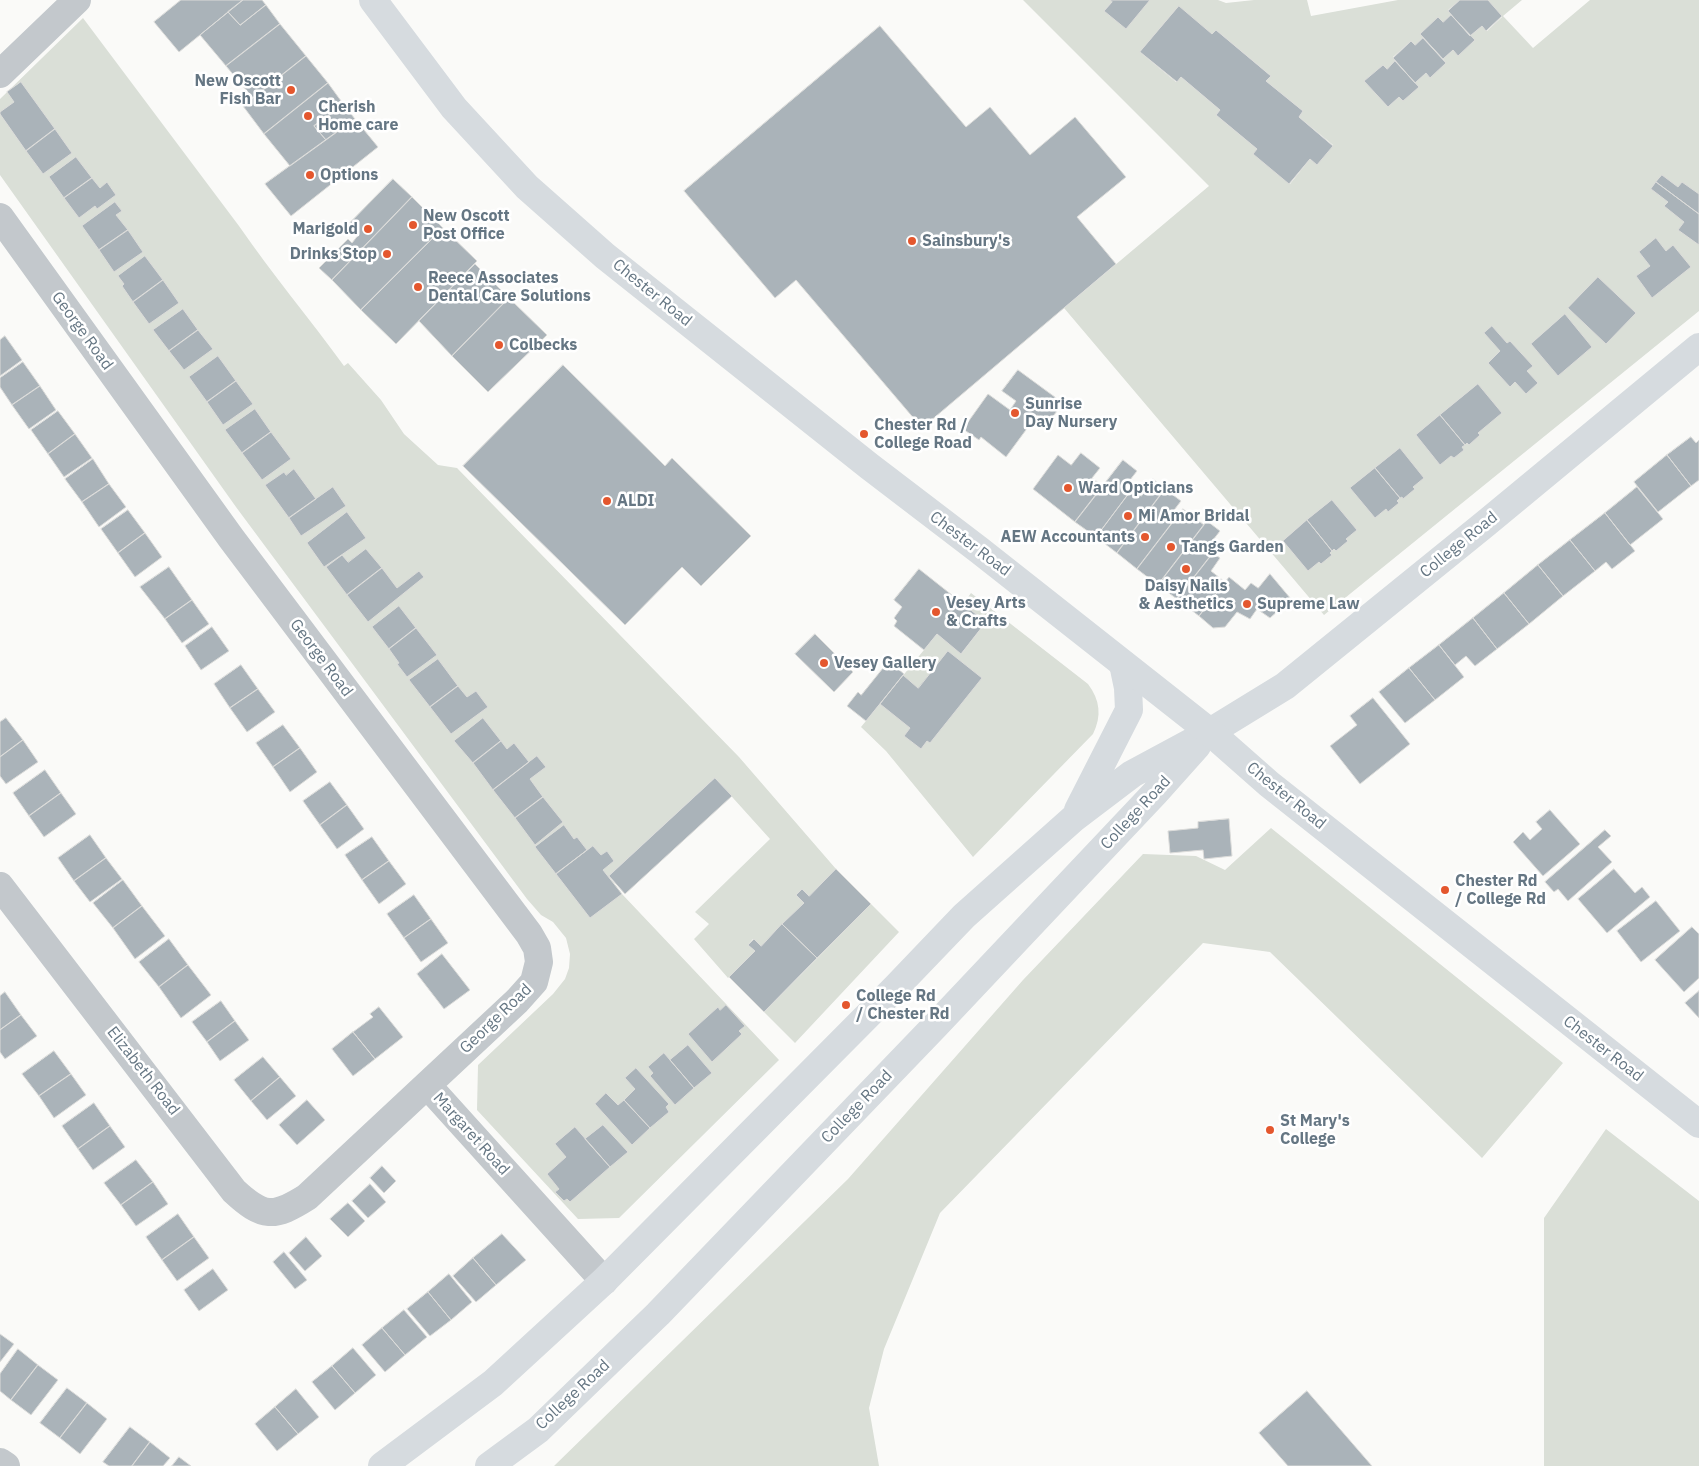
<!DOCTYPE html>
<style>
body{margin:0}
canvas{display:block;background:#fafaf8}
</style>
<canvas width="1699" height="1466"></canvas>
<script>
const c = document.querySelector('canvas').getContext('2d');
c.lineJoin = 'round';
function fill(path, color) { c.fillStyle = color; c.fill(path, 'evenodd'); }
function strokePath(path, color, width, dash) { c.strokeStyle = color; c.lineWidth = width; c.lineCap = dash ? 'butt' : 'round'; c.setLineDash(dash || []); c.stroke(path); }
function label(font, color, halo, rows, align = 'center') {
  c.font = font + ' "IBM Plex Sans",sans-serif'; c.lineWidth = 5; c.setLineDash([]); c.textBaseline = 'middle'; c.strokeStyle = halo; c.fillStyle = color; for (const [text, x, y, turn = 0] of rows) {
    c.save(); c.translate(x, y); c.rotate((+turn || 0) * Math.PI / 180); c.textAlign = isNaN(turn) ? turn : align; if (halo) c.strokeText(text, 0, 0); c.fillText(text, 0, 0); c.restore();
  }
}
fill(new Path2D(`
 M1023 0H1110L1112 2 1104 11 1150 0H1218L1226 3 1254 0H1307L1311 16 1398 0H1460L1448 10 1451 15 1443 22 1438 18 1421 34 1423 38 1415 45 1411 41 1393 57 1395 61 1387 69 1383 65 1365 81 1388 107 1399 97 1418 87 1415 83 1426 73 1430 77 1446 63 1443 59 1453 50 1458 55 1474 41 1470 36 1482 26 1487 31 1502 17 1488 0H1522L1503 16 1533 48 1590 0H1699V311L1324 615 1064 308 1209 186ZM1216 30 1270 75 1266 81 1303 111 1299 117 1333 145 1317 164 1310 159 1290 184 1257 149 1216 115 1220 110 1181 77 1176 82 1140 52 1212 34Z
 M83 18 239 226C272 274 310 319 344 366L348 363 381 400 404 434 438 465 457 468 739 757 836 869 809 896 802 889 796 895 804 903 761 946 753 939 748 945 755 951 728 978 694 939 709 924 695 912 770 839 715 778 609 876 622 894 779 1060 619 1218 578 1219 477 1110 478 1065 553 994 565 979 569 968 570 954 566 938 553 922 541 915 527 899 236 507 0 175V99Z
 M971 593 1088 684C1100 700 1102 716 1093 734L973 857 886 751 861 727 937 634 962 653 986 622 963 604Z
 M1271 828 1563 1063 1482 1158 1270 952 1203 943 940 1213 884 1349 869 1408 879 1466H554L848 1179 1023 980 1143 854 1196 856 1225 870Z
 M871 904 899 932 795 1043 764 1012Z
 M1606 1129 1699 1201V1466H1544V1218Z`), '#dadfd7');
const building = new Path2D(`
 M181 0H243L179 52 154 22Z
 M243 0H262L266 5 240 25 228 12Z
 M1110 0H1150L1126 29 1104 11 1112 2Z
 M1460 0H1488L1502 16 1486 31 1482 26 1470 36 1448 11Z
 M266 5 280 24 226 66 200 35 228 12 240 25Z
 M1179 6 1212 34 1216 30 1271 76 1266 81 1303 111 1299 117 1333 146 1317 165 1310 159 1289 184 1253 154 1257 149 1216 115 1220 110 1181 77 1177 82 1140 52Z
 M1451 15 1475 40 1458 56 1453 50 1443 59 1420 34 1438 17 1443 22Z
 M280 24 306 56 253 98 226 66Z
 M880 26 966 127 990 107 1030 155 1075 117 1126 177 1077 217 1116 264 922 428 796 280 775 298 684 191Z
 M1423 38 1446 63 1430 78 1426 73 1415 83 1393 58 1411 41 1415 45Z
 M306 56 328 83 264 134 243 106Z
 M1395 61 1419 87 1403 101 1399 97 1388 107 1364 81 1383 65 1387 69Z
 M21 82 55 129 26 151 0 114V112L14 102 7 92Z
 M328 83 344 105 314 126 326 140 290 166 264 134Z
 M344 105 355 119 326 140 314 126Z
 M355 119 378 147 291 216 265 184Z
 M55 129 72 153 43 174 26 151Z
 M76 157 92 178 64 198 49 177Z
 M1662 175 1678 187 1682 182 1699 194V214L1656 182Z
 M92 178 100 188 107 182 116 195 97 209 95 206 79 218 64 198Z
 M393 179 412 197 332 280 319 268 348 239 352 243 359 234 349 224Z
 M1656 182 1699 214V245L1678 230 1684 222 1664 206 1668 202 1651 189Z
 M412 197 443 228 361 310 332 280Z
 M115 202 122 211 116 215 128 230 99 250 82 226Z
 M443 228 477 261 396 344 361 310Z
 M128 230 143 252 114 272 99 250Z
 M1656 238 1666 251 1673 245 1691 267 1652 298 1636 276 1650 266 1639 252Z
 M145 256 163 280 133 302 122 286 124 284 118 276Z
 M475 264 509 298 452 356 419 321Z
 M1598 277 1636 313 1606 344 1568 308Z
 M163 280 179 303 149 324 133 302Z
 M509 298 547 335 488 392 452 356Z
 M183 309 198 330 169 351 153 330Z
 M1565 314 1592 347 1558 376 1531 344Z
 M1492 326 1507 343 1510 341 1533 366 1527 371 1538 383 1526 394 1515 382 1510 387 1488 363 1500 351 1484 333Z
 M198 330 213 349 184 370 169 351Z
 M5 336 22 360 0 376V340Z
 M218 356 236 381 207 402 189 377Z
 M23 362 40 386 12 405 0 387V378Z
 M563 365 665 466 672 458 751 536 701 586 682 567 625 625 463 466Z
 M1018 370 1063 403 1048 423 1037 415 1006 457 981 437 979 440 963 429 988 394 1010 410 1016 401 1002 391Z
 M236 381 253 404 223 425 207 402Z
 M1478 384 1502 413 1478 433 1480 435 1469 445 1467 443 1465 445 1440 415Z
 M40 386 56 410 29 429 12 405Z
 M255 409 271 432 242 453 225 430Z
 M58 411 75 434 48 454 31 430Z
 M1440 415 1465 445 1462 447 1464 450 1454 458 1451 456 1440 465 1416 435Z
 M271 432 291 459 262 480 242 453Z
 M75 434 92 458 64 477 48 454Z
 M1691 437 1696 443 1699 440V480L1691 486 1667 455Z
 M1400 448 1424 478 1413 487 1415 489 1403 499 1402 497 1400 498 1375 468Z
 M1081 453 1100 468 1092 478 1103 486 1075 522 1033 489 1058 455 1071 465Z
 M1667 455 1691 486 1658 512 1634 482Z
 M93 459 109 484 82 502 65 479Z
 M1123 460 1137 471 1126 485 1132 489 1096 537 1075 522Z
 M1375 468 1400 498 1397 501 1399 503 1388 512 1386 509 1375 518 1350 488Z
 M294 469 316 499 289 518 265 485 284 472 286 475Z
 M1153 479 1165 489 1117 553 1096 537 1132 489 1141 496Z
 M109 484 126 507 99 527 82 502Z
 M333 487 346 506 301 536 289 518Z
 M1637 487 1663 519 1630 545 1605 513Z
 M1165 489 1181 501 1168 518 1173 522 1137 569 1117 553Z
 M1332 500 1357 530 1346 539 1348 541 1336 551 1334 549 1332 551 1307 520Z
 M1183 509 1204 525 1158 585 1137 569Z
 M128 510 145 533 118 553 101 529Z
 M347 512 366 538 324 567 307 543Z
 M1605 513 1635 551 1612 569 1606 562 1595 571 1570 540Z
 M1307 520 1332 551 1330 553 1332 555 1321 564 1319 562 1308 571 1283 541Z
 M1207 521 1220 531 1206 549 1213 553 1177 599 1158 585Z
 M145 533 162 557 135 577 118 553Z
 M1570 540 1595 571 1563 596 1538 565Z
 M366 549 382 568 347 595 326 567 342 555 348 562Z
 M1213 553 1220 558 1211 571 1225 582 1199 616 1177 599Z
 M1538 565 1563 596 1529 624 1504 593Z
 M169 567 192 600 165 619 140 587Z
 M382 568 397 588 419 571 424 577 368 622 347 595Z
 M919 569 986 622 961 654 937 634 924 650 894 626 897 621 894 618 902 607 894 600Z
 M1270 574 1291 599 1270 618 1257 609 1250 619 1237 612 1225 627 1213 628 1199 616 1229 577 1245 590 1251 583 1258 588Z
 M1504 593 1529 624 1497 649 1473 618Z
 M192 600 209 624 182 643 165 619Z
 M399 606 416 628 389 649 372 627Z
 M1473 618 1497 649 1475 666 1466 656 1455 665 1439 645Z
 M212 627 229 651 201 670 185 646Z
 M416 628 437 655 407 677 397 664 399 663 389 649Z
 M815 634 853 672 834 692 795 654Z
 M1439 645 1464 677 1435 700 1409 668Z
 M948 651 982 678 930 743 927 741 921 749 904 736 910 728 880 704 903 675 918 688Z
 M438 659 458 686 430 707 409 680Z
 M889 661 904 674 866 721 847 706 858 692 861 695Z
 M241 665 258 689 230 708 214 684Z
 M1409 668 1435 700 1405 723 1379 692Z
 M458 686 467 697 476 691 488 707 451 734 430 707Z
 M258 689 275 712 247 732 230 708Z
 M1373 698 1410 744 1360 784 1330 746 1357 725 1350 716Z
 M6 718 23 740 0 757V722Z
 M483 718 501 741 473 763 454 741Z
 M283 725 300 748 273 767 256 743Z
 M23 740 38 762 6 784 0 776V757Z
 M501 741 507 749 514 743 529 762 493 790 473 763Z
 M300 748 317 772 290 792 273 767Z
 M537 756 546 767 530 779 543 797 515 818 493 790Z
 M45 770 61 793 29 816 13 793Z
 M715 778 732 796 625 894 609 876Z
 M330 782 347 805 320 825 303 801Z
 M61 793 76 814 44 837 29 816Z
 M543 797 563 822 535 845 515 818Z
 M347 805 364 829 337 849 320 825Z
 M1550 810 1580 844 1543 876 1513 842 1523 832 1530 840 1542 829 1536 822Z
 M1229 819 1232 856 1204 859 1203 850 1170 853 1168 831 1198 828V822Z
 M564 825 574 839 577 837 587 850 556 874 535 847Z
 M1605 830 1611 836 1598 847 1612 862 1568 901 1558 889 1554 892 1545 882Z
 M90 835 106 858 74 881 58 858Z
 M372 837 389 861 362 880 345 855Z
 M593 846 601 855 607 851 614 861 603 870 622 894 590 918 556 874Z
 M106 858 122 879 90 902 74 881Z
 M389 861 406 884 379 904 362 880Z
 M836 869 871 904 817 958 782 924 804 903 796 895 802 889 809 896Z
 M1614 869 1635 893 1642 887 1650 897 1607 933 1578 899Z
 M123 880 142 906 113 928 93 903Z
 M414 895 431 919 404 938 387 914Z
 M1656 901 1680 931 1641 962 1617 931Z
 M142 906 165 936 135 959 113 928Z
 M431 919 448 943 421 962 404 938Z
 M782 924 817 958 764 1012 729 977 755 951 748 945 754 939 761 946Z
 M1692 927 1699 934V978L1684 992 1655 960Z
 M169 939 188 965 159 987 139 962Z
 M442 954 470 990 444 1009 417 974Z
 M188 965 211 995 181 1018 159 987Z
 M1699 991V1018L1685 1003Z
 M5 992 21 1015 0 1030V996Z
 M221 1001 235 1021 207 1042 192 1022Z
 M726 1005 745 1026 739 1031 742 1034 712 1062 688 1034 718 1007 720 1010Z
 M379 1007 403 1037 375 1059 353 1032 373 1017 370 1014Z
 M21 1015 37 1036 5 1059 0 1052V1030Z
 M235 1021 249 1040 220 1061 207 1042Z
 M353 1032 375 1059 353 1076 332 1049Z
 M688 1045 712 1073 694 1088 670 1060Z
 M54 1051 71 1074 39 1096 22 1074Z
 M664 1053 694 1088 675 1105 650 1076 653 1073 648 1067Z
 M263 1057 280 1077 251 1101 234 1080Z
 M636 1068 669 1104 666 1107 669 1112 650 1128 624 1100 635 1089 625 1078Z
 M71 1074 86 1095 54 1118 39 1096Z
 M280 1077 296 1096 267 1120 251 1101Z
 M606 1093 618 1105 624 1100 650 1128 632 1145 595 1104Z
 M307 1100 325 1120 297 1145 279 1125Z
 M94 1103 110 1126 78 1149 62 1126Z
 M603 1125 628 1152 610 1167 585 1139Z
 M110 1126 125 1147 93 1170 78 1149Z
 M575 1127 610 1167 570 1202 567 1199 564 1201 555 1192 559 1189 547 1174 566 1157 555 1144Z
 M136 1160 153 1182 121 1205 104 1183Z
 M382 1166 396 1181 384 1193 370 1178Z
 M153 1182 168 1204 136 1226 121 1205Z
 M370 1184 386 1202 368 1218 352 1201Z
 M348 1203 365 1221 348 1237 330 1219Z
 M178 1214 194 1237 162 1260 146 1237Z
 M502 1234 526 1260 496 1285 473 1258Z
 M194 1237 209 1258 177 1281 162 1260Z
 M306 1237 322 1256 305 1271 289 1253Z
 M284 1252 307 1280 295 1289 273 1262Z
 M473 1258 496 1285 476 1302 453 1276Z
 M213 1269 228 1290 199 1311 184 1290Z
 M449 1274 472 1302 451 1320 428 1292Z
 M428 1292 451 1320 430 1336 407 1309Z
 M404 1310 427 1337 405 1355 382 1328Z
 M382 1328 405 1355 385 1372 362 1345Z
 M0 1334 14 1344 0 1362Z
 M353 1348 376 1375 355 1393 332 1366Z
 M18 1349 38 1365 11 1400 0 1391V1374Z
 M38 1365 58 1380 31 1415 11 1400Z
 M332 1366 355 1393 335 1410 312 1382Z
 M67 1388 87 1403 60 1438 40 1423Z
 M296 1389 319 1417 298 1434 275 1407Z
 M1307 1391 1372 1466H1288L1259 1433Z
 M87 1403 107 1419 80 1454 60 1438Z
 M275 1407 298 1434 277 1451 255 1424Z
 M130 1427 150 1442 132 1466H109L103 1462Z
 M150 1442 170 1458 163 1466H132Z
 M179 1457 191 1466H172Z`);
fill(building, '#aab3b9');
strokePath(building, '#dcdcda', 1);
strokePath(new Path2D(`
 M0 74 77 0
 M0 217 231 538 529 934 537 948 539 962 534 982 517 1001 427 1085
 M0 886 234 1191C263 1218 274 1218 307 1197L427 1085 604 1281
 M0 1462 6 1466`), '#c3c8cc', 28);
strokePath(new Path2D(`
 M1078 810 1129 710 1128 688 1123 664
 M382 1466 493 1383 604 1281 896 987 964 916 1074 818 1132 774 1210 732 1285 686 1485 524 1699 347
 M489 1466 538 1430 658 1314 936 1025 1155 793 1197 746`), '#d6dbdf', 28);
strokePath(new Path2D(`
 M373 0 454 108 527 187 605 256 869 466 979 550 1210 732 1269 784 1699 1124`), '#d6dbdf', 28);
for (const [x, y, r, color] of [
 [291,90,5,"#e4572e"],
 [308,116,5,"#e4572e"],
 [310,175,5,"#e4572e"],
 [413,225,5,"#e4572e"],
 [368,229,5,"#e4572e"],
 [912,241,5,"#e4572e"],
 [387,254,5,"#e4572e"],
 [418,287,5,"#e4572e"],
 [499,345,5,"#e4572e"],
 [1015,413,5,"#e4572e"],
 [864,434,5,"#e4572e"],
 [1068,488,5,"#e4572e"],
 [607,501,5,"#e4572e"],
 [1128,516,5,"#e4572e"],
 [1145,537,5,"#e4572e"],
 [1171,547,5,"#e4572e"],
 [1186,569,5,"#e4572e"],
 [1247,604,5,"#e4572e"],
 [936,612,5,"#e4572e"],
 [824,663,5,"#e4572e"],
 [1445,890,5,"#e4572e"],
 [846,1005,5,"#e4572e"],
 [1270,1130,5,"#e4572e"]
]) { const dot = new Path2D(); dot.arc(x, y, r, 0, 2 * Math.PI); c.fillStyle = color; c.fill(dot); strokePath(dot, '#fff', 2); }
label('bold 16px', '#657683', '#fff', [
 ["New Oscott",281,81,"right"],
 ["Fish Bar",281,99,"right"],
 ["Cherish",318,107],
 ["Home care",318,125],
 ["Options",320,175],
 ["New Oscott",423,216],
 ["Post Office",423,234],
 ["Marigold",358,229,"right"],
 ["Sainsbury's",922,241],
 ["Drinks Stop",377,254,"right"],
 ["Reece Associates",428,278],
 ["Dental Care Solutions",428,296],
 ["Colbecks",509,345],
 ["Sunrise",1025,404],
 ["Day Nursery",1025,422],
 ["Chester Rd /",874,425],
 ["College Road",874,443],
 ["Ward Opticians",1078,488],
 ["ALDI",617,501],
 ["Mi Amor Bridal",1138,516],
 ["AEW Accountants",1135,537,"right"],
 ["Tangs Garden",1181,547],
 ["Daisy Nails",1186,586,"center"],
 ["& Aesthetics",1186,604,"center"],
 ["Vesey Arts",946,603],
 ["& Crafts",946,621],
 ["Supreme Law",1257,604],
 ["Vesey Gallery",834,663],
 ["Chester Rd",1455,881],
 ["/ College Rd",1455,899],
 ["College Rd",856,996],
 ["/ Chester Rd",856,1014],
 ["St Mary's",1280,1121],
 ["College",1280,1139]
], 'left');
label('16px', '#657683', '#fff', [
 ["Chester Road",652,293,39],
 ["George Road",82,331,54],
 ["Chester Road",970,544,37],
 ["College Road",1459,545,-39],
 ["George Road",321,658,53],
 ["Chester Road",1286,796,39],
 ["College Road",1136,813,-47],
 ["George Road",496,1019,-44],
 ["Chester Road",1603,1049,38],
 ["Elizabeth Road",143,1071,52],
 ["College Road",857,1107,-46],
 ["Margaret Road",471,1134,48],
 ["College Road",573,1395,-43]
]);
</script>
